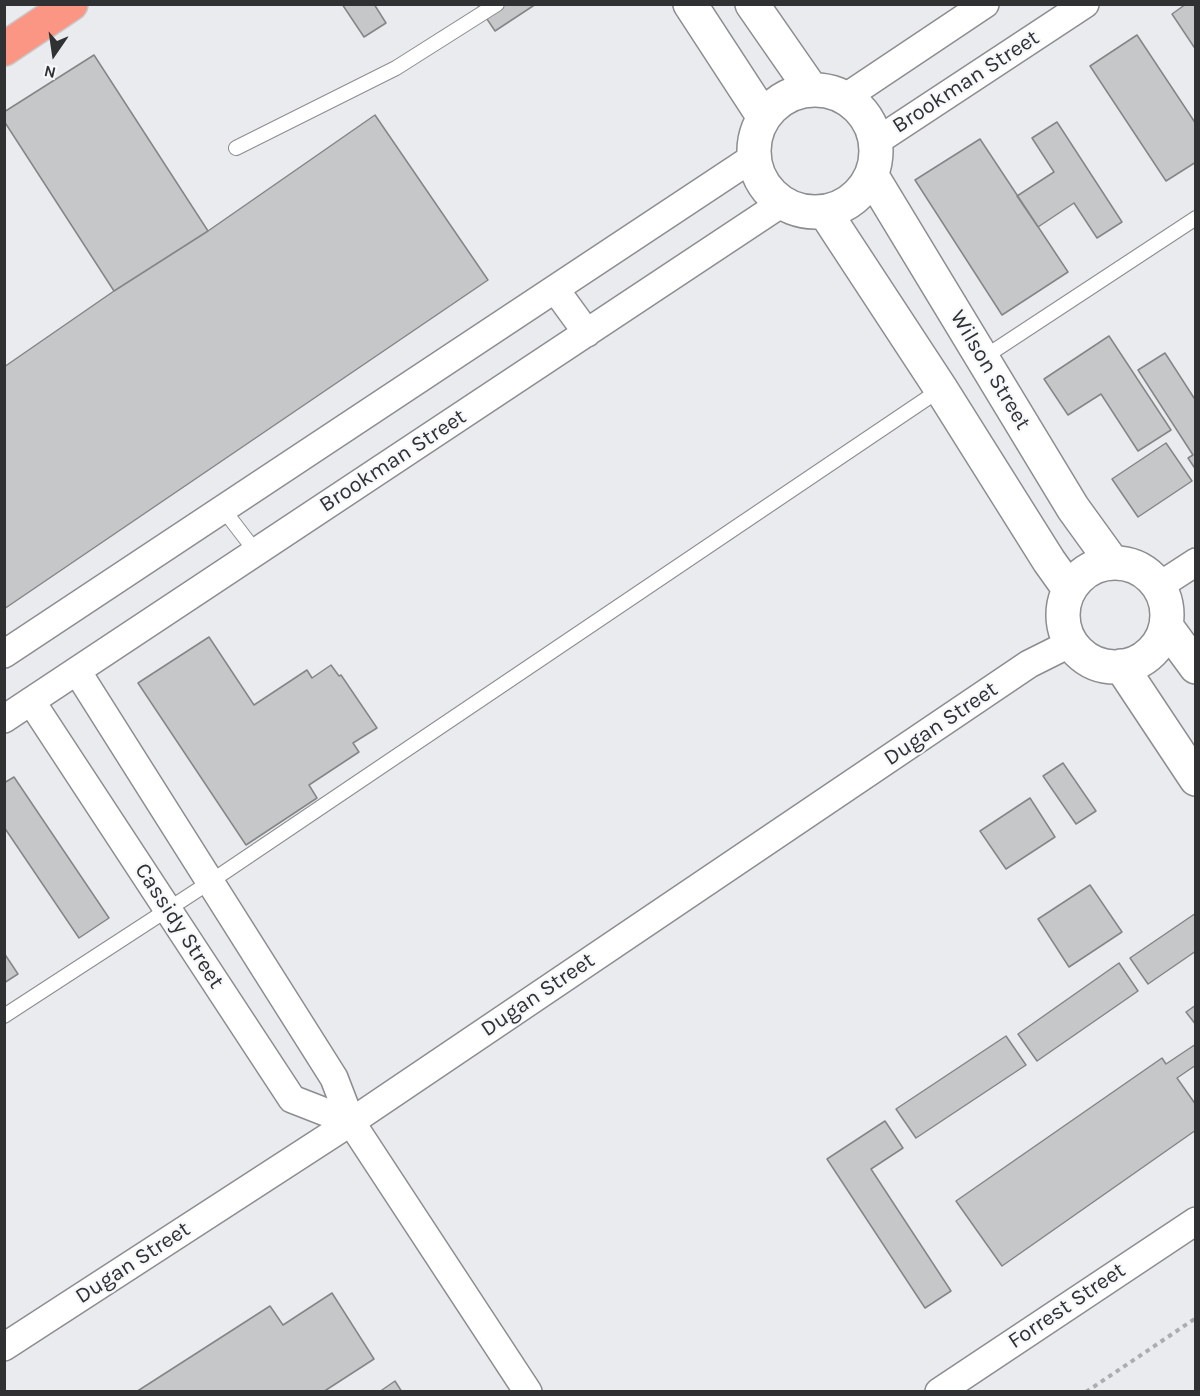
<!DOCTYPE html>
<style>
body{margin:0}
#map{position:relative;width:1200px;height:1396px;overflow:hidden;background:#eaebee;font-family:Karla,sans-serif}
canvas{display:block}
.frame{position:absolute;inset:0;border:6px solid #303132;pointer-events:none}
.north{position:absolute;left:24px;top:24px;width:60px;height:60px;-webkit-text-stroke:4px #f7f8fb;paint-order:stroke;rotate:193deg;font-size:16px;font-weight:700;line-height:24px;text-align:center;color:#303132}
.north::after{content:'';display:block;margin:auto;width:21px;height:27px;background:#303132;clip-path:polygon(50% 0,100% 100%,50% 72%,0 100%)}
</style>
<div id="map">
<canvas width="1200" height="1396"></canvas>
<div class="frame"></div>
<div class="north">N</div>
</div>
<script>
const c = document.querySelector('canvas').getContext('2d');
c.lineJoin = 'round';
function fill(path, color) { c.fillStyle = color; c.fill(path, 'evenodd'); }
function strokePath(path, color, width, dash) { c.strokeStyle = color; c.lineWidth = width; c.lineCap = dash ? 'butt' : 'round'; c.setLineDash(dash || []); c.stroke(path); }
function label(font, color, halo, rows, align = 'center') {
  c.font = font + ' Karla,sans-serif'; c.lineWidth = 4.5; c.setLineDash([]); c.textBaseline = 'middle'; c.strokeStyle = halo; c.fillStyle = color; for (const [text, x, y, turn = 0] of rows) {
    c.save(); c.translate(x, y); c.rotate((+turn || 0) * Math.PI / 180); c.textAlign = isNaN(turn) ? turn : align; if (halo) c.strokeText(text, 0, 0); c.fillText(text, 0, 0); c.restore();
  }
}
const building = new Path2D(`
 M342 4H374L386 23 364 37Z
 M477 4H536L495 31Z
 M1186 4H1196V50L1172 14Z
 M1137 35 1196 124V162L1166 181 1090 66Z
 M94 55 208 231 114 291 4 121V112Z
 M375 115 488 280 4 609V367L114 291 208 231Z
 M1057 122 1122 222 1097 238 1074 203 1038 227 1017 196 1054 172 1032 138Z
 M980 139 1068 272 1002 315 915 180Z
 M1109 336 1171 430 1138 451 1101 394 1068 415 1044 379Z
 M1165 353 1196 401V470L1188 458 1193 455 1138 370Z
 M1166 443 1192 481 1138 517 1112 479Z
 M209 637 254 705 307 670 312 678 331 665 339 676 341 675 377 728 353 743 359 752 309 785 317 798 246 845 138 683Z
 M1063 763 1096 811 1076 824 1043 776Z
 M14 777 109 918 79 938 4 827V783Z
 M1030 798 1055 837 1006 869 980 831Z
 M1090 885 1122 932 1069 967 1038 919Z
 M1196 913V951L1148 984 1130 958Z
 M4 953 18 974 4 983Z
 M1119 963 1138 991 1037 1061 1018 1034Z
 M1196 1005V1025L1186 1012Z
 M1006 1036 1026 1065 916 1138 896 1109Z
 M1196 1044V1065L1177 1078 1196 1105V1130L1002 1266 956 1201 1162 1058 1166 1064Z
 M885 1121 903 1148 871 1169 951 1291 925 1308 827 1159Z
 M332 1293 374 1359 323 1392H136L270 1306 283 1325Z
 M395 1381 402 1392H379Z`);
fill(building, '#c6c7c9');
strokePath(building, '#848587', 1.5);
const service = new Path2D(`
 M236 148 396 68 497 4
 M983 358 1196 218
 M223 509 256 552
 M4 1016 210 882 941 389`);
const minor = new Path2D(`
 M846 97 985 4
 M877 141 1085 4
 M555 289 587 333
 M1159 586 1196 562
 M4 654 754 157
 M77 671 334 1078 351 1122 528 1392
 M31 701 292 1099 351 1122
 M4 719 782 203
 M4 1347 351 1122 1029 664 1071 643
 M939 1392 1196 1221`);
const tertiary = new Path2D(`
 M690 4 763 116
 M752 4 811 89
 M754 151a61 61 0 1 1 122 0a61 61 0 1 1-122 0Z
 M872 176 1073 508 1112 562
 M825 212 941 389 1049 561 1069 589
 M1063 615a52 52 0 1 1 104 0a52 52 0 1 1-104 0Z
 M1166 626 1196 667
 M1121 666 1196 779`);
const trunk = new Path2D(`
 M4 49 71 4`);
strokePath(service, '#8c8d90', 16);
strokePath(minor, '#8c8d90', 30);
strokePath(tertiary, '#8c8d90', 36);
strokePath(trunk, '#c9c9ca', 36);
strokePath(new Path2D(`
 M1086 1392 1196 1318`), '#acadb0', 4, [4.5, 4.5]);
strokePath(service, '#fff', 14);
strokePath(minor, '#fff', 27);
strokePath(tertiary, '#fff', 33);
strokePath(trunk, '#fb9684', 33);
label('22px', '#303132', '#f7f8fb', [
 ["Brookman Street",966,82,-33],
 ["Wilson Street",990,370,59],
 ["Brookman Street",393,461,-33],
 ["Dugan Street",941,724,-34],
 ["Cassidy Street",179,926,57],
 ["Dugan Street",538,995,-34],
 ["Dugan Street",133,1263,-33],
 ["Forrest Street",1067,1306,-34]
]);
</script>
